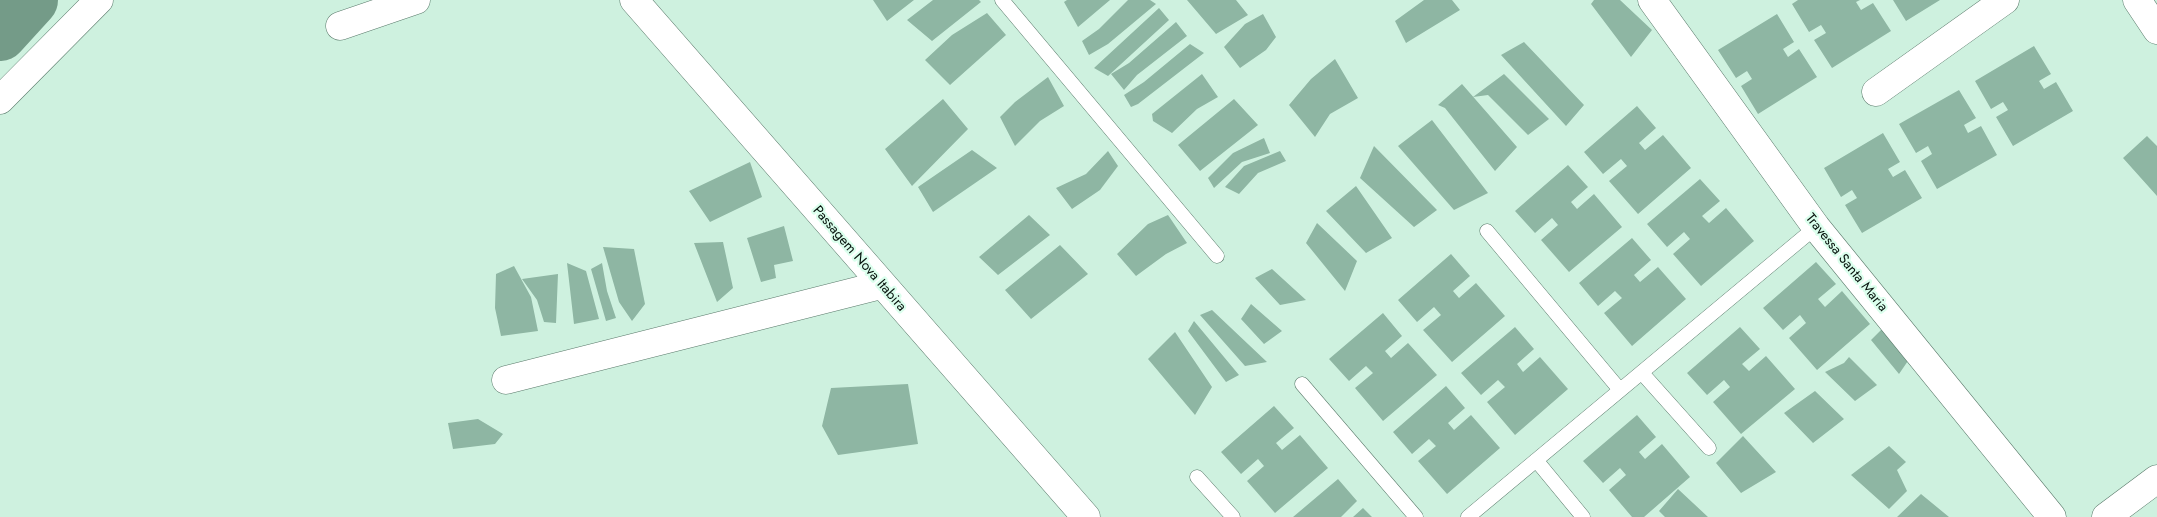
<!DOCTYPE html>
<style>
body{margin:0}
canvas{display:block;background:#cef1df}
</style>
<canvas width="2157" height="517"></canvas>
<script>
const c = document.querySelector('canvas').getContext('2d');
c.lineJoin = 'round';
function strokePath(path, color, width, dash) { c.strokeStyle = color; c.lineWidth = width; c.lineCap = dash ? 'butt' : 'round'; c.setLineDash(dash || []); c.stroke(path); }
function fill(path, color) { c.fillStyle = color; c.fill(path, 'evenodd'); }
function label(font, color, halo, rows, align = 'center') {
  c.font = font + ' Jost,sans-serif'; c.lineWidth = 4.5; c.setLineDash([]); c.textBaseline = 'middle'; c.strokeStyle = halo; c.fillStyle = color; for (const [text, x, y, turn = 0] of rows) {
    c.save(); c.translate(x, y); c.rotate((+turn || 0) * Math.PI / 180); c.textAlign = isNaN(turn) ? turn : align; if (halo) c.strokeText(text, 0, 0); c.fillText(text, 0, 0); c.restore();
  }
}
strokePath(new Path2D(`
 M0 34 31 0`), '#749b88', 54);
fill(new Path2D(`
 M873 0H914L887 21Z
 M933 0H979L981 2 932 41 907 20Z
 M1067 0H1110L1078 27 1064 2Z
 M1128 0H1150L1156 4 1108 44 1089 55 1082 41 1099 29Z
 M1187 0H1236L1248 15 1216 34Z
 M1424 0H1452L1460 10 1406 43 1395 21Z
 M1594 0H1620L1652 30 1631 57 1591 4Z
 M1798 0H1860L1856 2 1861 10 1873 3 1891 31 1832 68 1814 40 1826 33 1821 25 1809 32 1792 4Z
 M1893 0H1940L1906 21Z
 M1159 8 1169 20 1108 76 1094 68Z
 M987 13 1006 35 950 85 925 60 952 35Z
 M1263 14 1276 37 1266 50 1240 68 1224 47 1245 24Z
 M1777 14 1794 42 1783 49 1788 57 1799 49 1817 77 1758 114 1741 86 1752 79 1747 71 1736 78 1718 50Z
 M1176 22 1187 36 1137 75 1124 90 1111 74 1129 63Z
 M1524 42 1584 105 1566 126 1501 55Z
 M1190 44 1204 53 1138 104 1131 107 1124 95 1144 82Z
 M2034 46 2051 74 2039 81 2044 89 2056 82 2073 111 2013 146 1996 117 2008 110 2003 102 1991 109 1975 81Z
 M1335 59 1358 98 1330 114 1315 137 1289 105 1311 79Z
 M1202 74 1218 97 1197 109 1172 133 1153 121 1152 114Z
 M1504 74 1549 119 1528 135 1488 95 1473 97Z
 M1048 77 1064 106 1040 121 1015 146 1000 117 1015 102Z
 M1462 84 1517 147 1495 171 1445 108 1438 105Z
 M1959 90 1976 118 1964 125 1968 133 1981 126 1997 155 1937 189 1921 161 1932 154 1928 146 1916 153 1899 124Z
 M943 99 968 129 912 186 885 149Z
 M1234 99 1258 125 1200 171 1178 145Z
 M1637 106 1656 128 1639 143 1645 150 1663 135 1691 168 1638 214 1609 181 1627 166 1621 159 1603 174 1584 152Z
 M1432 120 1488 193 1454 210 1398 146Z
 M1883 133 1900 162 1888 169 1893 177 1905 170 1922 198 1862 233 1845 205 1857 198 1852 190 1841 197 1824 168Z
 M2147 136 2157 146V196L2123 158Z
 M1264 138 1270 153 1242 162 1214 188 1208 178 1233 153Z
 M1374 146 1437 210 1414 227 1360 178Z
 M972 150 997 168 933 212 918 187Z
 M1108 151 1118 166 1100 190 1072 209 1056 188 1086 174Z
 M1280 151 1286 161 1258 173 1239 194 1225 187 1244 166Z
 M750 162 762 197 710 222 689 191Z
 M1568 165 1588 187 1571 202 1577 209 1594 194 1622 227 1569 272 1541 240 1558 225 1552 218 1535 233 1515 211Z
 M1700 179 1720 201 1702 216 1709 223 1726 208 1754 241 1701 286 1673 254 1690 239 1684 232 1667 247 1647 224Z
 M1356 186 1392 238 1366 253 1326 211Z
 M1029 215 1050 235 998 275 979 257Z
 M1168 215 1187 243 1166 254 1136 276 1117 254 1148 224Z
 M1317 223 1357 261 1345 291 1306 243Z
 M784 226 793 261 774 265 776 278 761 282 747 238Z
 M1632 238 1651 260 1634 275 1640 282 1658 267 1686 299 1632 346 1604 313 1622 298 1615 291 1598 306 1579 283Z
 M723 242 733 288 717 302 694 243Z
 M1060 245 1088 274 1031 319 1005 290Z
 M603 247 634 249 645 304 632 321 619 302Z
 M1451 254 1470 276 1453 291 1459 298 1476 283 1505 316 1452 362 1423 330 1441 315 1434 307 1417 322 1398 300Z
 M1816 262 1836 284 1818 299 1825 307 1842 291 1870 324 1817 370 1789 338 1806 323 1800 315 1783 330 1763 308Z
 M567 263 586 271 599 319 574 324Z
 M602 263 607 291 616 318 606 321 591 269Z
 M514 266 531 297 538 331 501 336 495 308 496 274Z
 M1272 269 1306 300 1280 305 1255 278Z
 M558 274 556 323 544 322 537 300 522 279Z
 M1251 304 1282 331 1264 344 1241 319Z
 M1212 310 1267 362 1245 366 1200 315Z
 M1383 313 1402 336 1385 351 1391 358 1408 343 1437 375 1383 421 1355 388 1373 373 1366 366 1349 381 1329 359Z
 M1194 321 1239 375 1226 382 1188 331Z
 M1886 325 1912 355 1899 374 1871 340Z
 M1515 327 1534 349 1517 364 1523 372 1540 357 1568 389 1515 435 1487 402 1505 387 1498 380 1481 395 1461 373Z
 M1740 327 1760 349 1742 364 1749 371 1766 356 1795 389 1741 434 1713 402 1730 387 1724 380 1707 395 1687 373Z
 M1175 332 1212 387 1195 415 1148 359Z
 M1849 357 1877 385 1855 401 1825 372 1844 363Z
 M908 384 918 444 838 455 822 426 831 388Z
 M1446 386 1465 408 1448 423 1454 430 1471 415 1500 448 1447 494 1418 461 1436 446 1429 439 1412 454 1393 432Z
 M1815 391 1844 419 1813 443 1784 413Z
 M1274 406 1294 428 1276 443 1282 450 1300 435 1328 468 1275 513 1247 481 1264 466 1258 459 1241 474 1221 452Z
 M1637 415 1656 437 1639 452 1645 459 1662 444 1690 477 1644 517H1632L1609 490 1626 475 1620 468 1603 483 1583 461Z
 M478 419 503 434 495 444 453 449 448 423Z
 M1743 436 1776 472 1741 493 1716 463Z
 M1889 446 1906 462 1897 470 1907 491 1889 509 1851 475Z
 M1338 479 1357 501 1341 517H1293Z
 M1678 489 1708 517H1665L1659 511Z
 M1921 494 1949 517H1897Z
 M1363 508 1372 517H1353Z`), '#8eb6a3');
const service = new Path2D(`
 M1002 0 1217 256
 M1487 231 1620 390
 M1642 373 1709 448
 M1302 384 1416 517
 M1536 460 1583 517
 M1197 477 1233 517
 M1468 517 1816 227`);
const minor = new Path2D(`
 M634 0 1086 517
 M1652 0 1816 227 2052 517
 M2137 0 2157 30
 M340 26 416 0
 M1876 92 2005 0
 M506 380 881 285
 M2106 517 2157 479`);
const secondary = new Path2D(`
 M0 100 99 0`);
strokePath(service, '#5a7a6b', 15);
strokePath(minor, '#5a7a6b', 29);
strokePath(secondary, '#5a7a6b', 29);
strokePath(service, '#fff', 14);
strokePath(minor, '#fff', 28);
strokePath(secondary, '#fff', 28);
label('14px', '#06120c', '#dbffed', [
 ["Passagem Nova Itabira",859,259,49],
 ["Travessa Santa Maria",1846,263,51]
]);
</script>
